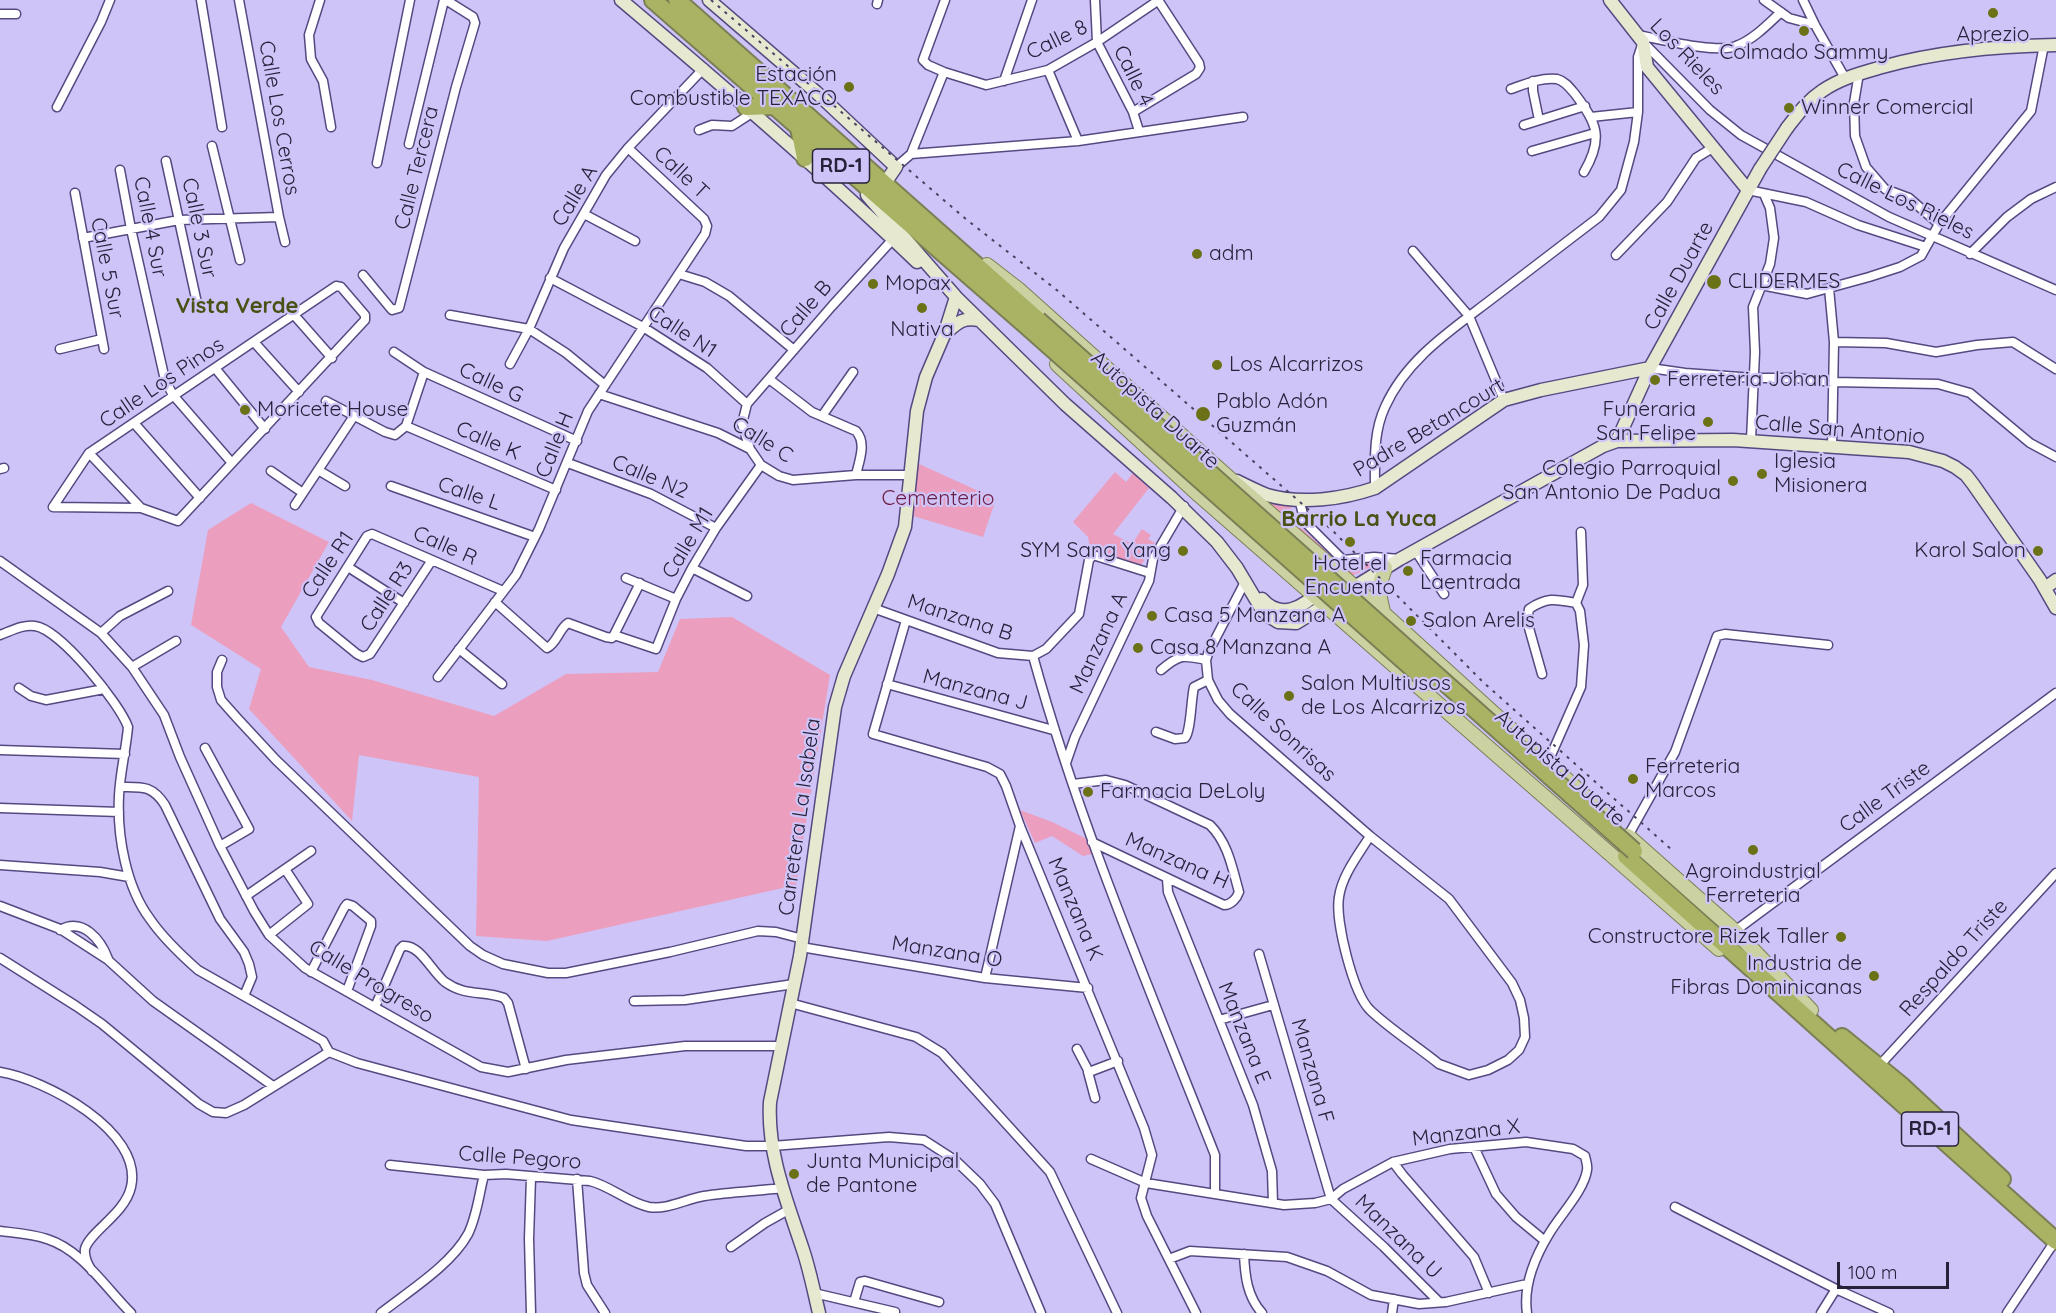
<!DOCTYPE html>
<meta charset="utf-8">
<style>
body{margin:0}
#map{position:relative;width:2056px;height:1313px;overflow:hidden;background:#cec4f8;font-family:Quicksand,sans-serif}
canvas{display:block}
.scale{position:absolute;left:1837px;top:1262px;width:112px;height:27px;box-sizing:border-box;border:3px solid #27213a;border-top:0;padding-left:8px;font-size:18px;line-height:21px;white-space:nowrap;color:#27213a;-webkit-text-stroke:4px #cec4f8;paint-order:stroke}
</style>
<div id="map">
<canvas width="2056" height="1313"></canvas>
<div class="scale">100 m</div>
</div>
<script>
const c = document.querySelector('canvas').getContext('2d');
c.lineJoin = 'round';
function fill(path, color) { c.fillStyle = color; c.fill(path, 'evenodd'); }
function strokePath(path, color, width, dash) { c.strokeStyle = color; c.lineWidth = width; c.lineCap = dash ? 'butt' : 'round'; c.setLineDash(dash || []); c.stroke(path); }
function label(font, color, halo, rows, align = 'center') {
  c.font = font + ' Quicksand,sans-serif'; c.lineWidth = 4.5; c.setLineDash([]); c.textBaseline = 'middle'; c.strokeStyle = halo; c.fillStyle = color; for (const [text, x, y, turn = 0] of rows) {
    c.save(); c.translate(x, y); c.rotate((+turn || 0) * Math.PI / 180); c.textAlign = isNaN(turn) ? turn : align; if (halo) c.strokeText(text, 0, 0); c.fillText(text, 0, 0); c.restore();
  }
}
fill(new Path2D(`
 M917 463 996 499 983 537 913 516Z
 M1115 472 1126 482 1133 473 1149 488 1113 534 1132 544 1142 529 1151 535 1148 539 1155 543 1141 565 1129 564 1090 549 1088 537 1073 522Z
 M1262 499 1291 505 1293 520 1339 563 1337 568Z
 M251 503 329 542 281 627 309 667 372 680 494 716 566 674 658 672 680 619 732 617 830 675 796 885 547 941 476 936 479 777 359 755 352 821 249 709 261 669 191 625 208 530Z
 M1347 563H1380L1349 577 1344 572Z
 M1020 810 1052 822 1087 839 1092 854 1083 856 1052 836 1035 843Z`), '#ec9ebe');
const street = new Path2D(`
 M201 0 222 127
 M239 0 279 217 285 242
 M320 0 309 35 311 59 323 81 331 127
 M945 0 923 60 928 65 944 72 986 85 1048 70 1097 42 1159 0
 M1095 0 1097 42 1133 112 1139 131
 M1764 0 1789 18 1815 25
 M1803 0 1815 25 1845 78
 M877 4 878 0
 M0 14H16
 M1637 35C1660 39 1716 54 1736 46 1753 40 1768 24 1781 12
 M1048 70 1078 141
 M1859 73 1854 103 1855 136 1866 167 1885 189 1909 198 1939 224
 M1004 81 1032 0
 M1533 81V91L1539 120
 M1511 89C1525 84 1542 77 1557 79 1565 81 1570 88 1575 94 1597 123 1604 138 1584 172
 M57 107 101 22 110 0
 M1133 112 1196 74 1200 68 1199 63 1158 0
 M1591 117 1638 112
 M1524 125 1585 106
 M699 130 712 125 732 126 752 113
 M409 144 444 0
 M212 146 240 260
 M1532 151 1595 133
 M911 154 944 72
 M166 161 197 303
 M377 163 410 0
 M896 167 911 154 1078 141 1243 117
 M120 170 131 229 165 380 173 395 232 463
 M1748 190 1806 202 1858 225 1926 247
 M75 193 104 349
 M584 214 635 241
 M83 238 179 220 279 217
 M1413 251 1469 316 1504 400
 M1970 254 2007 217 2031 199 2056 187
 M1616 255 1667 202 1696 158 1714 147
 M679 274 705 282 729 296 794 350
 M363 275 392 310 399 308 456 87 475 23 473 17 446 0
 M550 278 643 327 707 368 747 404 742 424 750 449
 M1761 285 1807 294 1869 277 1900 267 1921 256 1939 224 2031 111 2044 45
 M1829 288 1834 342 1832 447
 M450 315 529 329 566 353 605 385
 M295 316 332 358
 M254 342 299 392
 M1834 342 1886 343 1936 352 1977 345 2013 342 2056 369
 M60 349 102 339
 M394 352 424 372 577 441
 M510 364 529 329 564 248 606 175 628 148 704 68
 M215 368 265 429
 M1650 368 1685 373 1754 378H1795L1833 382 1938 384 1970 393 2030 443 2056 457
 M769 379 812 412 856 431C867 443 859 461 856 475
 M599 394 718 433 750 449 761 465 779 476 793 480 856 475H911
 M326 401 385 432 395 435 406 426 424 372
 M747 404 832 306 893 239
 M822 416 853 372
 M134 423 200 498
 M406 426 556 490
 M1751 440 1755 352 1753 307 1770 264 1774 238 1770 208 1764 194
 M568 463 651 494 716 528
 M0 469 4 468
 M318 470 345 486
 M271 471 303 493
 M391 486 535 537
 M1375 488C1375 460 1373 433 1385 407 1407 357 1456 327 1497 295 1531 269 1565 243 1599 217L1621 190 1634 142 1638 112V57L1643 42 1710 110 1741 135 1889 217 2056 290
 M1299 499 1305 522 1343 560 1374 557 1400 559
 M295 505 354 416
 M53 507 89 453 336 286 341 287 365 315V320L178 521 141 508 89 453
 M53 507 141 508
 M1415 550 1444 594
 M432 560 370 654 363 657 357 654 319 623 316 617 367 536 372 534 503 591
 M0 561 101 633 132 667 164 715 180 757 220 846 254 911 269 935 305 968 481 1067 508 1072 566 1060 685 1046H781
 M348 567 404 603
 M692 568 747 596
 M626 578 676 599
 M1246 580 1209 651 1206 660 1208 680 1218 700 1230 714 1370 836 1449 899 1512 983 1520 1000 1524 1018 1525 1037 1519 1050 1508 1060 1488 1070 1469 1075 1439 1064C1417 1046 1391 1030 1370 1010 1353 993 1335 921 1339 897 1342 875 1359 854 1370 836
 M495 602 547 648C557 643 559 629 568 623L606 637 612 638 614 635
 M1576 603 1583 585 1581 532
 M873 608 998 653 1033 656 1046 649 1079 614 1089 560 1093 555 1150 573
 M906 620 873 734 987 767 1000 774 1006 786 1020 826 1144 1128 1152 1155 1141 1198 1147 1216 1196 1313
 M101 633 120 616 168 591
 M0 635C11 631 23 624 35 626 60 629 120 704 128 727 126 750 120 773 119 796 117 836 126 887 150 919 163 938 181 955 198 970L323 1041 329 1052 357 1063 571 1120 746 1146H772L889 1137 924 1140 955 1160 980 1184 995 1204 1041 1313
 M614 635 656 649 676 599 692 568 716 528 761 465
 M614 635 640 583
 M459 649 502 684
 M1033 656C1080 827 1150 990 1215 1155V1194
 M222 660 217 672V687L221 700 237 718 276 760 470 946 483 955 503 964 548 973H566L670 952 758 931 776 932 803 939
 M132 667 176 641
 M1161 670C1180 654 1183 655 1206 660
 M1542 674 1527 621 1529 609C1547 597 1555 599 1576 603L1580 611 1584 645 1581 687 1548 762
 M438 677 516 575 539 529 588 411 705 234 707 226 704 219 628 148
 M887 684 1053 730
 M19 688 31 696 46 700 104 689
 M1156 732 1175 739 1185 738C1191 731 1191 699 1194 687L1208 680
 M205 748 249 829 220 846
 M0 750 125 754
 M1066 763 1075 737 1149 581 1153 559 1184 506
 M1073 784 1106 780 1125 785 1210 825C1228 843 1232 867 1239 892 1237 898 1231 905 1224 905L1092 842
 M120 787C142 787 152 785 165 805L220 919 244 952 249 964 252 977 244 996
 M0 808 119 812
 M1628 836 1675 752 1717 636 1725 634 1828 645
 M0 865 100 872 129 877
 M1167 879 1168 892 1253 1105 1272 1171 1273 1203
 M246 896 311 851
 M0 906 60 929 108 960 153 1001 273 1086
 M60 930C83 917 101 940 108 959
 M1735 931 2056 693
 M269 935 308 904 285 869
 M801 947 985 978 1088 988
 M1259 954 1331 1199
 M0 958 76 1006 102 1024 199 1104 213 1112 226 1113 244 1105 329 1052
 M311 972 344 908 347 904 353 906 371 921V926L347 991
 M985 978 1020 826
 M634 1001 685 1000 794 984
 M790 1003 916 1037 942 1053 1050 1172 1117 1313
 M375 1007 400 949 403 946C420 944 432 972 445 982 466 997 483 990 504 998L508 1003 526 1069
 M1219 1020 1273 1005
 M1077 1049 1089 1072 1118 1061
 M1878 1067 2056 873
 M0 1072C44 1079 144 1131 131 1187 125 1214 89 1232 85 1249 84 1257 88 1265 92 1271
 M1088 1072 1095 1098
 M1474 1147 1496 1194 1516 1217 1545 1241
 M1091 1159 1146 1183 1284 1205 1315 1203 1331 1199 1343 1189 1393 1162 1450 1149 1526 1142 1573 1149 1585 1156C1586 1161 1588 1166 1587 1170 1584 1191 1560 1215 1549 1234 1535 1257 1523 1285 1527 1313
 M1393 1162 1402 1174 1474 1257 1489 1293
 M390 1165 484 1175 506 1174 590 1181C611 1186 628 1203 649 1207 667 1210 686 1199 704 1196 730 1192 757 1191 783 1188
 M577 1179 584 1273 587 1285 605 1313
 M1331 1199 1384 1247 1439 1302
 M1675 1207 1836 1289 1889 1313
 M0 1231C16 1233 32 1234 47 1239 82 1250 105 1287 131 1313
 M731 1247 765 1223 790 1209
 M1244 1254C1245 1276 1247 1296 1262 1313
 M1169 1259 1190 1251 1287 1257 1327 1271 1371 1295 1419 1304 1446 1302 1527 1284
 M814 1293 895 1312
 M854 1302 860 1282 865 1281 939 1302
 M381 1313C409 1291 451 1265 468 1234 477 1216 479 1194 484 1175
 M531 1313 529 1239 531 1177
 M1392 1313 1394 1299
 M1821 1313 1836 1289
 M2007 1313 2055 1241`);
const secondary = new Path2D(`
 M621 0C722 85 822 171 917 262
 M709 0 816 92 896 167 885 183
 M1610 0 1643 42 1647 67 1748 190
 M1787 128C1798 114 1807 101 1822 91 1841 78 1861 73 1882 67 1939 51 1997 46 2056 45
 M867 195 956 297 1065 404 1172 498 1217 542 1237 568 1262 610 1270 617 1278 622 1296 623 1334 600
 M945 334C957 323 962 317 979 320
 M1617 441 1650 368 1760 169
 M1237 481C1247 486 1257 491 1267 495 1301 505 1343 499 1375 488L1504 400 1541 390 1650 368
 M2045 588 2056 580
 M1348 591 1400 559 1603 446 1617 441 1733 440 1909 452 1943 461 1955 467 1966 475 1973 484 2040 580 2056 608
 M1262 599C1281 621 1303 607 1321 590
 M819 1313C814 1292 810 1271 803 1250 787 1201 767 1154 770 1102L800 956 835 707 844 676 888 574 905 527 917 411 926 377 944 335 956 297`);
const primary = new Path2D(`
 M987 265 1018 289 1229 478 1339 573 1610 819
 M1057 364 1199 495 1719 949
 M1383 612 1378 589 1385 568
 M1628 836 1735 931 1811 1010`);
const highway = new Path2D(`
 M653 0 1030 329
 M677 0 1038 320
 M746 107 775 106
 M799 128 805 158
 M1626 856 2056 1241
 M1842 1037 1902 1086 2002 1179`);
strokePath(street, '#564981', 11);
strokePath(secondary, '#564981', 15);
strokePath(primary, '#7c7f55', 16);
strokePath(highway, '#7c7f55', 20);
strokePath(street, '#fff', 8);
strokePath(secondary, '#e6e8d0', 12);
strokePath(primary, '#ccd1a2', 14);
strokePath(highway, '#aab264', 16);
strokePath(new Path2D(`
 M711 0 967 220 1058 291 1332 530 1484 683 1672 850`), '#494361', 2, [3, 6]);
const secondaryBridge = new Path2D(`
 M1760 169 1787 128`);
const highwayBridge = new Path2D(`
 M1038 320 1634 851
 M1030 329 1429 683`);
strokePath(secondaryBridge, '#564981', 15, []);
strokePath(highwayBridge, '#7c7f55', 20, []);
strokePath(secondaryBridge, '#e6e8d0', 12);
strokePath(highwayBridge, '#aab264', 16);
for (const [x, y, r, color] of [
 [1993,13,6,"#6b7117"],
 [1804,31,6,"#6b7117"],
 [849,87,6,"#6b7117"],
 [1789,108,6,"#6b7117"],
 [1197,254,6,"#6b7117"],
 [1714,282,8,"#6b7117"],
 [873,284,6,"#6b7117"],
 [922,308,6,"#6b7117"],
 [1217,365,6,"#6b7117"],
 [1655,380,6,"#6b7117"],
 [245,410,6,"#6b7117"],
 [1203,414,8,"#6b7117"],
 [1708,422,6,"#6b7117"],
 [1762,474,6,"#6b7117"],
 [1733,481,6,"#6b7117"],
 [1350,542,6,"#6b7117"],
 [1183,551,6,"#6b7117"],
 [2038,551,6,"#6b7117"],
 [1408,571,6,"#6b7117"],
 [1152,616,6,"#6b7117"],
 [1411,621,6,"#6b7117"],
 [1138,648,6,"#6b7117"],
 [1289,696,6,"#6b7117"],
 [1633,779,6,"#6b7117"],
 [1088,792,6,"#6b7117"],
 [1753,850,6,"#6b7117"],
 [1841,937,6,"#6b7117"],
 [1874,976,6,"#6b7117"],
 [794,1174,6,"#6b7117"]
]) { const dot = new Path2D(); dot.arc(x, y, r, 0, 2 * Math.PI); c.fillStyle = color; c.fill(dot); strokePath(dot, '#cec4f8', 2); }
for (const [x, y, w] of [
 [841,166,57],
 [1930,1129,57]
]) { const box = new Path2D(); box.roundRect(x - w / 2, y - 17, w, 34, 4.5); c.fillStyle = '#cec4f8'; c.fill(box); strokePath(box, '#27213a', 1.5); }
label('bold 20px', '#27213a', null, [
 ["RD-1",841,166],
 ["RD-1",1930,1129]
]);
label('21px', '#27213a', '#cec4f8', [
 ["Aprezio",1993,35,"center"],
 ["Colmado Sammy",1804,53,"center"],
 ["Estación",837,75,"right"],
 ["Combustible TEXACO",837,99,"right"],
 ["Winner Comercial",1801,108],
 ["adm",1209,254],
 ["CLIDERMES",1728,282],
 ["Mopax",885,284],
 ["Nativa",922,330,"center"],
 ["Los Alcarrizos",1229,365],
 ["Ferreteria Johan",1667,380],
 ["Pablo Adón",1216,402],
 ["Guzmán",1216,426],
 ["Moricete House",257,410],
 ["Funeraria",1696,410,"right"],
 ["San Felipe",1696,434,"right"],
 ["Iglesia",1774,462],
 ["Misionera",1774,486],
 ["Colegio Parroquial",1721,469,"right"],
 ["San Antonio De Padua",1721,493,"right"],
 ["SYM Sang Yang",1171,551,"right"],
 ["Karol Salon",2026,551,"right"],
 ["Farmacia",1420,559],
 ["Laentrada",1420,583],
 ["Hotel el",1350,564,"center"],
 ["Encuento",1350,588,"center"],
 ["Casa 5 Manzana A",1164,616],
 ["Salon Arelis",1423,621],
 ["Casa 8 Manzana A",1150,648],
 ["Salon Multiusos",1301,684],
 ["de Los Alcarrizos",1301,708],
 ["Ferreteria",1645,767],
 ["Marcos",1645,791],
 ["Farmacia DeLoly",1100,792],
 ["Agroindustrial",1753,872,"center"],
 ["Ferreteria",1753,896,"center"],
 ["Constructore Rizek Taller",1829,937,"right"],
 ["Industria de",1862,964,"right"],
 ["Fibras Dominicanas",1862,988,"right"],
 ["Junta Municipal",806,1162],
 ["de Pantone",806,1186]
], 'left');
label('21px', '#27213a', '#cec4f8', [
 ["Calle 8",1057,40,-26],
 ["Los Rieles",1687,57,46],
 ["Calle 4",1133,76,64],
 ["Calle Los Cerros",279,118,80],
 ["Calle Tercera",417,168,-76],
 ["Calle T",681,173,43],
 ["Calle A",575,196,-59],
 ["Calle Los Rieles",1905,201,26],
 ["Calle 4 Sur",150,227,79],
 ["Calle 3 Sur",199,228,78],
 ["Calle 5 Sur",107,268,79],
 ["Calle Duarte",1679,276,-61],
 ["Calle B",806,309,-49],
 ["Calle N1",682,332,33],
 ["Calle Los Pinos",162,383,-34],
 ["Calle G",491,383,25],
 ["Autopista Duarte",1155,410,42],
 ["Padre Betancourt",1429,428,-31],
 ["Calle San Antonio",1840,430,5],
 ["Calle C",762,440,32],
 ["Calle K",488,441,23],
 ["Calle H",555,445,-68],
 ["Calle N2",650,477,23],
 ["Calle L",469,494,19],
 ["Calle M1",688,543,-59],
 ["Calle R",445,546,24],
 ["Calle R1",328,565,-56],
 ["Calle R3",387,597,-57],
 ["Manzana B",960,618,18],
 ["Manzana A",1099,643,-65],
 ["Manzana J",975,690,15],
 ["Calle Sonrisas",1283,732,43],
 ["Autopista Duarte",1560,768,41],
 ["Calle Triste",1885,797,-36],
 ["Carretera La Isabela",800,817,-82],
 ["Manzana H",1177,861,24],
 ["Manzana K",1075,909,67],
 ["Manzana O",947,952,9],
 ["Respaldo Triste",1954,958,-48],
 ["Calle Progreso",371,982,31],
 ["Manzana E",1244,1033,68],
 ["Manzana F",1312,1071,74],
 ["Manzana X",1466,1133,-7],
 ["Calle Pegoro",520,1158,4],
 ["Manzana U",1398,1237,44]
]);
label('21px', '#6b1d44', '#cec4f8', [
 ["Cementerio",938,499]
]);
label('bold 22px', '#4b5014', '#cec4f8', [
 ["Vista Verde",237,306],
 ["Barrio La Yuca",1359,519]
]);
</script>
